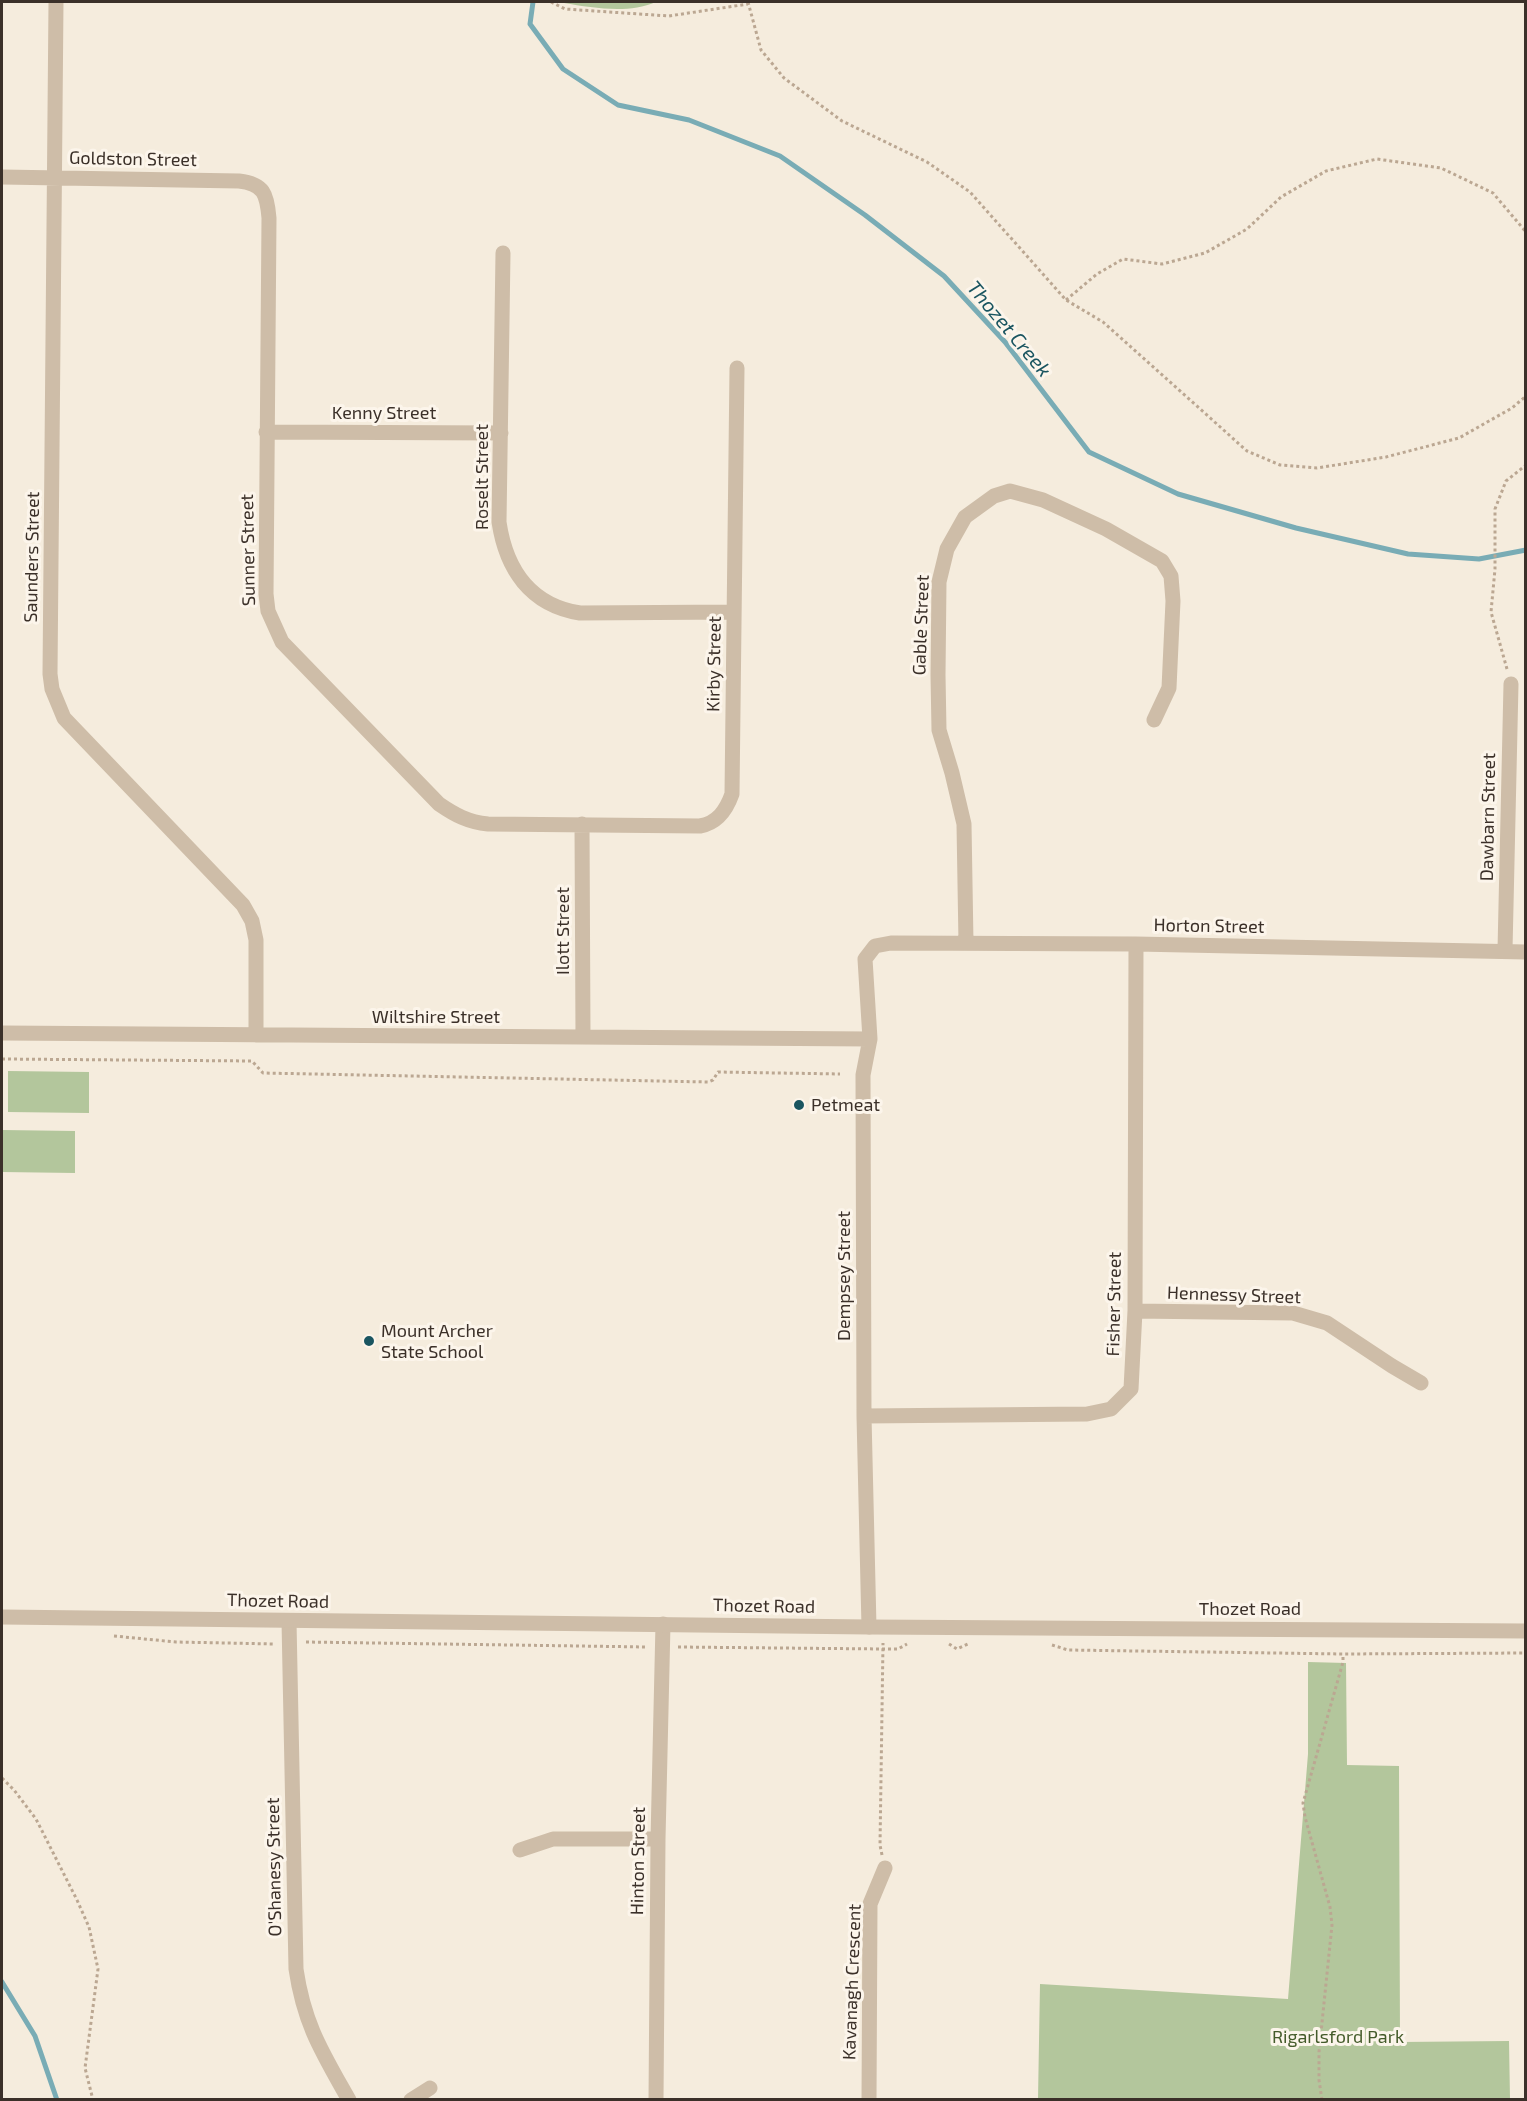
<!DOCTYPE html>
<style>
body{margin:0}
#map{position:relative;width:1527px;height:2101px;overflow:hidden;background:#f5ecdd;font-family:"Exo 2",sans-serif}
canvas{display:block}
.frame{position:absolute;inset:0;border:3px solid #3b3029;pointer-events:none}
</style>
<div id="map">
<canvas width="1527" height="2101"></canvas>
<div class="frame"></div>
</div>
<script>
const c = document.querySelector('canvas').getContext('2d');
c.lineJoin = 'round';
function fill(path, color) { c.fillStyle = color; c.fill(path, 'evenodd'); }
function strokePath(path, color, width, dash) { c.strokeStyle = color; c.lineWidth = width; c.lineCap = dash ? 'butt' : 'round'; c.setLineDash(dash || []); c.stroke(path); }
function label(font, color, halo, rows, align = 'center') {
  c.font = font + ' "Exo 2",sans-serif'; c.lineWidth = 6; c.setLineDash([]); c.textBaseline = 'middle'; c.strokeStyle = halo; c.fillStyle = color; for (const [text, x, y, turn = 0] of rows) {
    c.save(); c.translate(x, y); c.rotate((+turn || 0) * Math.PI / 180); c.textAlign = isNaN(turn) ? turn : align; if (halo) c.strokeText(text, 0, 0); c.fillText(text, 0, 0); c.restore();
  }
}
fill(new Path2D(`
 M563 2H656C628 14 594 8 564 3Z
 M8 1071 89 1072V1113L8 1112Z
 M2 1130 75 1131V1173L2 1172Z
 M1308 1662 1346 1663 1347 1765 1399 1766 1400 2042 1509 2041 1510 2099H1038L1040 1984 1288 1999 1308 1754Z`), '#b3c69c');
strokePath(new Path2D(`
 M533 2 530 24 563 69 618 105 689 120 780 156 865 215 944 276 1005 342 1089 452 1178 494 1296 528 1408 554 1479 559 1526 550
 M2 1982 35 2036 57 2100`), '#79acb5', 5);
strokePath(new Path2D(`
 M551 2 565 9 669 16 748 4
 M748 2 761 50 784 78 842 121 927 162 970 192 1066 300 1103 322 1247 451 1280 465 1317 468 1386 457 1459 438 1512 408 1526 396
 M1066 300 1097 274 1123 259 1162 264 1205 253 1247 229 1281 197 1326 171 1377 159 1441 168 1493 193 1526 232
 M1507 669 1491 612 1495 569V509L1506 481 1526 465
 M2 1059 252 1061 263 1073 708 1082 713 1080 718 1072 840 1074
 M114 1636 176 1642 275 1644
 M306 1642 647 1647
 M949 1644 957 1649 968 1644
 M1052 1645 1068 1650 1343 1654 1526 1653
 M678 1647 883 1649H898L907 1644
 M2 1778 14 1790 36 1819 77 1900 89 1927 98 1969 85 2068 93 2100
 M882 1855 880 1845 883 1643
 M1322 2100 1319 2080V2052L1332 1925 1330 1907 1305 1817 1303 1803 1343 1662V1654`), '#bba792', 3, [3, 3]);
strokePath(new Path2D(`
 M56 2 50 674 52 689 64 718 243 905 252 921 256 940V1035
 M2 177 239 181C264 184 267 194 269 218L266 594 268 611 282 642 439 804C455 815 468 822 488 824L700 826C717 823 726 811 732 794L737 368
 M503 253 499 522C506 569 530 605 580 613L734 612
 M266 432 501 433
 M582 824 583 1037
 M966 943 964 824 952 773 939 730 938 675 939 582 947 549 965 517 994 496 1010 491 1043 500 1106 529 1162 561 1171 576 1173 601 1169 688 1154 720
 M1505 950 1511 684
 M2 1033 870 1039
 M1135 1311 1293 1313 1327 1323 1392 1366 1421 1383
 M864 1416 1087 1414 1111 1409 1131 1389 1135 1311 1136 944
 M289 1621 296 1969C304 2024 322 2052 349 2100
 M869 1627 864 1416 863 1075 870 1039 865 959 875 946 891 943 1136 944 1526 952
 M520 1850 553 1839H658
 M411 2100 430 2088
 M656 2100 658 1839 663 1624
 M869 2100 870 1904 885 1868`), '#cebda8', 15);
strokePath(new Path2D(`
 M2 1617 869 1627 1526 1631`), '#cebda8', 15);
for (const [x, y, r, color] of [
 [799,1105,6,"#1a5560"],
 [369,1341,6,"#1a5560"]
]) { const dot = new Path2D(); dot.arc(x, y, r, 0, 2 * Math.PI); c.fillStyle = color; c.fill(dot); strokePath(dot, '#fcf5eb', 2); }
label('18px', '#3b3029', '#fcf5eb', [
 ["Goldston Street",133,159,1],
 ["Kenny Street",384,413],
 ["Roselt Street",482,477,-90],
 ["Sunner Street",248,550,-91],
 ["Saunders Street",32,557,-89],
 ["Gable Street",921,625,-88],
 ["Kirby Street",714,664,-89],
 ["Dawbarn Street",1488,817,-89],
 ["Horton Street",1209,926,1],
 ["Ilott Street",563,931,-90],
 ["Wiltshire Street",436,1017],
 ["Dempsey Street",844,1276,-90],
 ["Hennessy Street",1234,1295,2],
 ["Fisher Street",1114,1304,-89],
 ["Thozet Road",278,1601,1],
 ["Thozet Road",764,1606,1],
 ["Thozet Road",1250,1609],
 ["Hinton Street",638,1861,-89],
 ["O'Shanesy Street",274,1867,-91],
 ["Kavanagh Crescent",852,1982,-88]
]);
label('18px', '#3b3029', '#fcf5eb', [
 ["Petmeat",811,1105],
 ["Mount Archer",381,1331],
 ["State School",381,1352]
], 'left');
label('18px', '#445b2a', '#fcf5eb', [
 ["Rigarlsford Park",1338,2037]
]);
label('italic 20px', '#1a5560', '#fcf5eb', [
 ["Thozet Creek",1009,329,50]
]);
</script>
